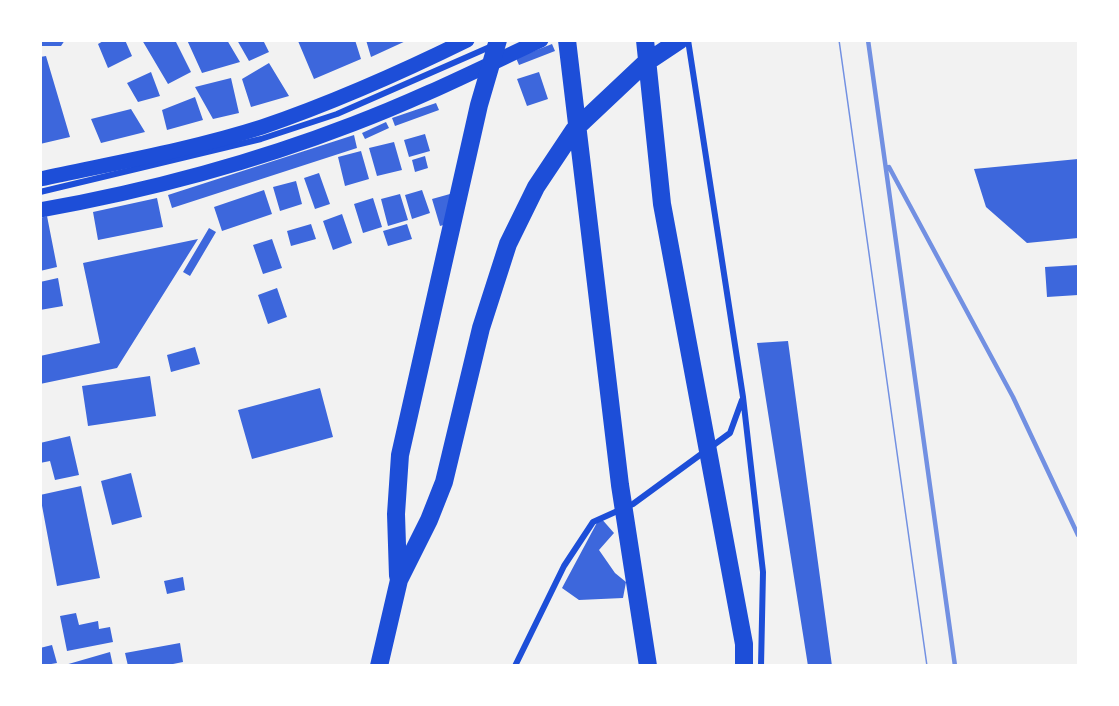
<!DOCTYPE html>
<style>
body{margin:0}
#map{position:relative;width:1119px;height:706px;overflow:hidden;background:#f2f2f2;font-family:Barlow,sans-serif}
canvas{display:block}
.frame{position:absolute;inset:0;border:42px solid #fff;pointer-events:none}
</style>
<div id="map">
<canvas width="1119" height="706"></canvas>
<div class="frame"></div>
</div>
<script>
const c = document.querySelector('canvas').getContext('2d');
c.lineJoin = 'round';
function fill(path, color) { c.fillStyle = color; c.fill(path, 'evenodd'); }
function strokePath(path, color, width, dash) { c.strokeStyle = color; c.lineWidth = width; c.lineCap = dash ? 'butt' : 'round'; c.setLineDash(dash || []); c.stroke(path); }
fill(new Path2D(`
 M40 40H65L61 46H40Z
 M105 40H125L132 56 108 68 98 44Z
 M142 40H175L191 72 168 84Z
 M187 40H227L240 62 202 73Z
 M237 40H263L269 52 249 61Z
 M355 40 361 59 314 79 298 41Z
 M366 40H408L371 57Z
 M552 44 555 51 519 65 516 58Z
 M46 56 70 137 40 144V57Z
 M269 63 289 96 251 107 242 79Z
 M151 72 160 96 138 102 127 83Z
 M539 72 548 99 527 106 517 79Z
 M231 78 239 113 213 119 195 87Z
 M195 97 203 120 167 130 162 110Z
 M436 103 439 110 395 126 392 118Z
 M131 109 145 132 101 143 91 119Z
 M386 122 389 128 365 139 362 133Z
 M425 134 430 151 409 157 404 140Z
 M354 135 357 148 172 208 168 195Z
 M394 142 402 170 377 176 369 148Z
 M361 151 369 179 345 186 338 157Z
 M425 156 428 168 415 172 412 160Z
 M1078 159V238L1027 243 986 207 974 169Z
 M319 173 330 204 315 209 304 178Z
 M296 181 302 204 280 211 273 187Z
 M264 190 272 214 222 231 214 207Z
 M422 190 430 213 412 219 405 195Z
 M400 194 408 220 388 226 381 199Z
 M450 194 457 221 440 226 432 199Z
 M157 198 163 227 98 240 93 212Z
 M373 198 382 227 363 233 354 204Z
 M342 214 352 243 333 250 323 221Z
 M47 216 57 267 40 271V218Z
 M311 224 316 239 291 246 287 231Z
 M407 224 412 239 388 246 383 231Z
 M209 228 216 232 190 276 183 272Z
 M198 239 117 368 40 384V356L100 343 83 263Z
 M272 239 282 268 263 274 253 245Z
 M1078 265V295L1047 297 1045 267Z
 M58 278 63 306 40 310V282Z
 M277 288 287 317 268 324 258 295Z
 M788 341 832 666H808L757 343Z
 M195 347 200 364 171 372 167 355Z
 M150 376 156 416 88 426 82 386Z
 M320 388 333 437 252 459 238 410Z
 M70 436 79 475 55 480 50 461 40 463V443Z
 M131 473 142 517 112 525 101 481Z
 M81 486 100 578 57 586 40 495Z
 M600 517 614 533 599 550 615 573 626 582 623 598 579 600 562 588Z
 M183 577 185 590 167 594 164 581Z
 M76 613 79 625 98 621 99 629 110 627 113 642 67 651 60 616Z
 M180 643 183 662 163 666H128L125 653Z
 M52 645 57 663 40 666V648Z
 M110 652 113 666H65V665Z`), '#3d67dc');
strokePath(new Path2D(`
 M688 40 743 397 763 572 761 666
 M40 192 261 139 337 114 492 46
 M515 666 564 566 593 522 633 504 730 433 742 400`), '#1d4ed8', 6);
strokePath(new Path2D(`
 M40 179C114 163 190 150 262 127 332 103 400 73 467 40
 M40 210C147 191 252 163 353 124 417 100 479 69 541 40`), '#1d4ed8', 15);
strokePath(new Path2D(`
 M567 40 620 485 648 666
 M645 40 662 204 744 644V666
 M398 576 396 514 400 455 479 105 498 40
 M379 666 399 580 429 520 444 482 481 328 508 244 536 187 574 130 644 64 680 40`), '#1d4ed8', 18);
strokePath(new Path2D(`
 M839 40 927 666`), '#7290e2', 1.5);
strokePath(new Path2D(`
 M868 40 955 666
 M889 167 1013 397 1078 535`), '#7290e2', 4.5);
</script>
